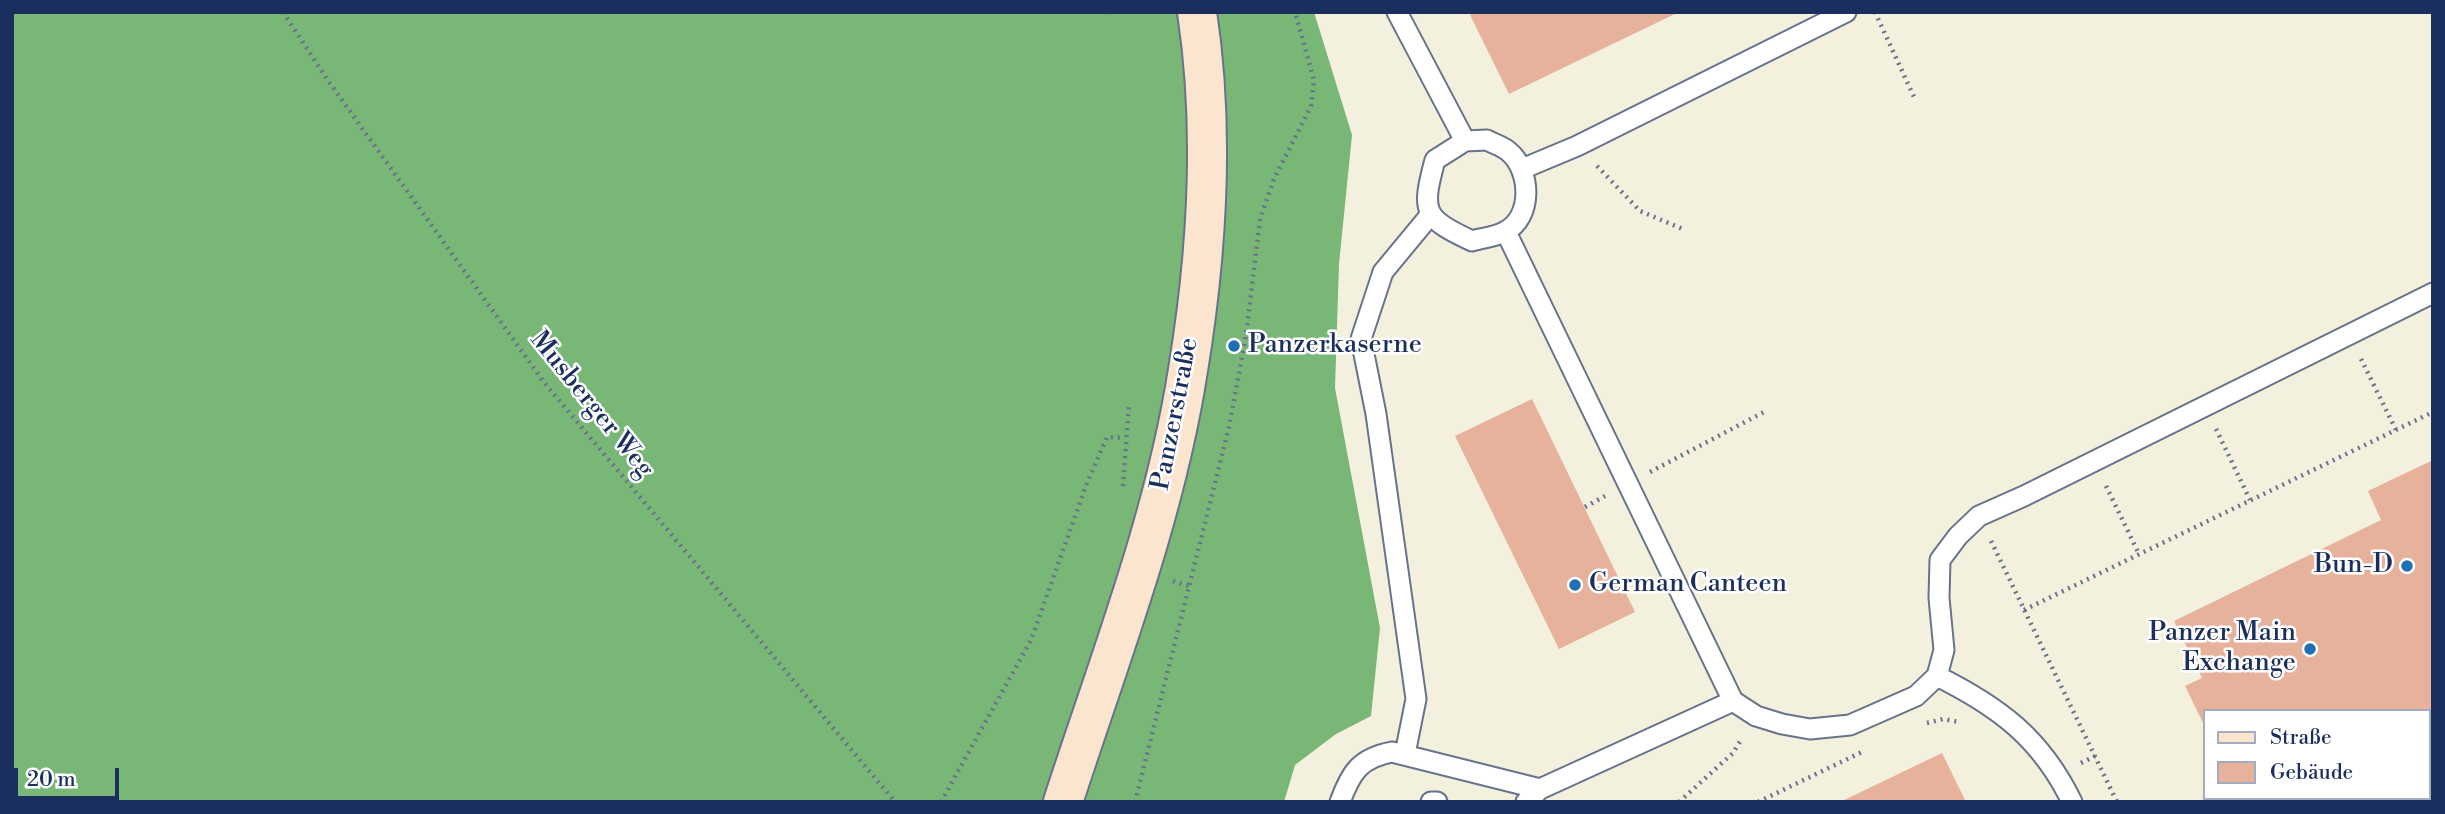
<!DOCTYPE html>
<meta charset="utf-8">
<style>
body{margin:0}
#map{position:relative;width:2445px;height:814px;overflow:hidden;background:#f4f0de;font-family:"Libre Bodoni",serif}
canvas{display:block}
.frame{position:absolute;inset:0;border:14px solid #1b2f5e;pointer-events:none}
.legend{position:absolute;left:2203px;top:709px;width:228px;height:91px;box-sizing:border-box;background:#fff;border:2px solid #a4acbf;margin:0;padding:9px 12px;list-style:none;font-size:21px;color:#1b2f5e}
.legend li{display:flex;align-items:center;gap:14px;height:35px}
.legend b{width:35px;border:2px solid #a4acbf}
.scale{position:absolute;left:14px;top:768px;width:105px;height:32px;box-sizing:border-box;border:4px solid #1b2f5e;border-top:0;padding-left:9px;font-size:21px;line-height:24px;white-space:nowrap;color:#1b2f5e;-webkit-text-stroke:5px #fff;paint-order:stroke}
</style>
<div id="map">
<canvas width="2445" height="814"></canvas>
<div class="frame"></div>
<ul class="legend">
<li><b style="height:9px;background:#fce5cf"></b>Straße</li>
<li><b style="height:19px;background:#e6b29c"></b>Gebäude</li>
</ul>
<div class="scale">20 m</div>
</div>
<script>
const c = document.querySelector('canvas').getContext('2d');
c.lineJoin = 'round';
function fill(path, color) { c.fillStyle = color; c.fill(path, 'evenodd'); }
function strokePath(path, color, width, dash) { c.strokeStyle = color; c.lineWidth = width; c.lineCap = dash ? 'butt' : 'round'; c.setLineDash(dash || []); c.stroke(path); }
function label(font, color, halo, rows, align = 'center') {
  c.font = font + ' "Libre Bodoni",serif'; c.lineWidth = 5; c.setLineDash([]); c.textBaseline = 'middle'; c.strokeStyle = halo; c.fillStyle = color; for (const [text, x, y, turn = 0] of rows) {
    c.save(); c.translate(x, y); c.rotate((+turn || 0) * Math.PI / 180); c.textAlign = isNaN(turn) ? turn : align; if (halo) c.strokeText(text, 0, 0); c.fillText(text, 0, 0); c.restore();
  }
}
fill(new Path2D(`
 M12 12H1314L1352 135 1339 264 1335 388 1380 628 1371 716 1336 734 1295 765 1284 802H12Z`), '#79b777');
fill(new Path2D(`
 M1476 12H1679L1509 94 1470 15Z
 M1532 399 1635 612 1559 649 1455 436Z
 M2433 460V802H2263L2261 798H2429V711H2205V727L2185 686 2202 678 2174 621 2381 520 2368 491Z
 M1942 753 1966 802H1840Z`), '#e6b29c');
const service = new Path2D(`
 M1397 12 1465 141
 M1487 140C1494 144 1502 146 1508 151 1531 169 1534 218 1504 232 1495 237 1482 238 1472 241 1423 218 1421 212 1435 160L1465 141Z
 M1522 169 1577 146 1846 12
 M1506 232 1733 701 1540 789 1526 802
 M1937 676 1944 650 1939 598 1940 560 1958 536 1979 516 2024 496 2433 293
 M1733 701 1756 716 1782 724 1810 729 1850 725 1916 696 1937 676C1999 707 2041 738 2072 802
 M1405 754 1416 699 1376 414 1361 339 1383 272 1431 214
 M1340 802C1351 772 1360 758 1392 752L1540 789
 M1431 802H1437`);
const secondary = new Path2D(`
 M1063 802C1109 660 1165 518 1188 370 1207 254 1215 130 1197 12`);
strokePath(service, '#67738b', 23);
strokePath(secondary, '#67738b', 42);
strokePath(new Path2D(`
 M283 12 329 82 543 381 895 802
 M1107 12 1110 16
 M1875 12 1914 97
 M1597 166 1640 211 1685 230
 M2361 359 2396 430
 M2216 429 2250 500
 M1650 472 1764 412
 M1123 486 1129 405
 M2106 486 2139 554
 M1585 507 1605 496
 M1991 541 2117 802
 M1173 581 1189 586
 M2024 610 2433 412
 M1927 723 1943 719 1959 722
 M2081 763 2095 756
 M941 802 1031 640 1087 483 1107 437 1125 438
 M1135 802 1229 427 1246 336 1260 219 1274 179 1311 106 1314 80 1295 12
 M1679 802 1733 753 1742 738
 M1758 802 1862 752`), '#67738b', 4.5, [2, 5]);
strokePath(service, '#fff', 19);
strokePath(secondary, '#fce5cf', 38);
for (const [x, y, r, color] of [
 [1234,346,7,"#1f6fb2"],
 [2407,566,7,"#1f6fb2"],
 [1575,585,7,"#1f6fb2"],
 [2310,649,7,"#1f6fb2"]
]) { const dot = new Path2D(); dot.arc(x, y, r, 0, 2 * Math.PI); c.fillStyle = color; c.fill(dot); strokePath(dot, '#fff', 2.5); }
label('26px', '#1b2f5e', '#fff', [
 ["Panzerkaserne",1248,346],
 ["Bun-D",2393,566,"right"],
 ["German Canteen",1589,585],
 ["Panzer Main",2296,634,"right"],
 ["Exchange",2296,664,"right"]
], 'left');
label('26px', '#1b2f5e', '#fff', [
 ["Musberger Weg",591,405,51],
 ["Panzerstraße",1176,414,-79]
]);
</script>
